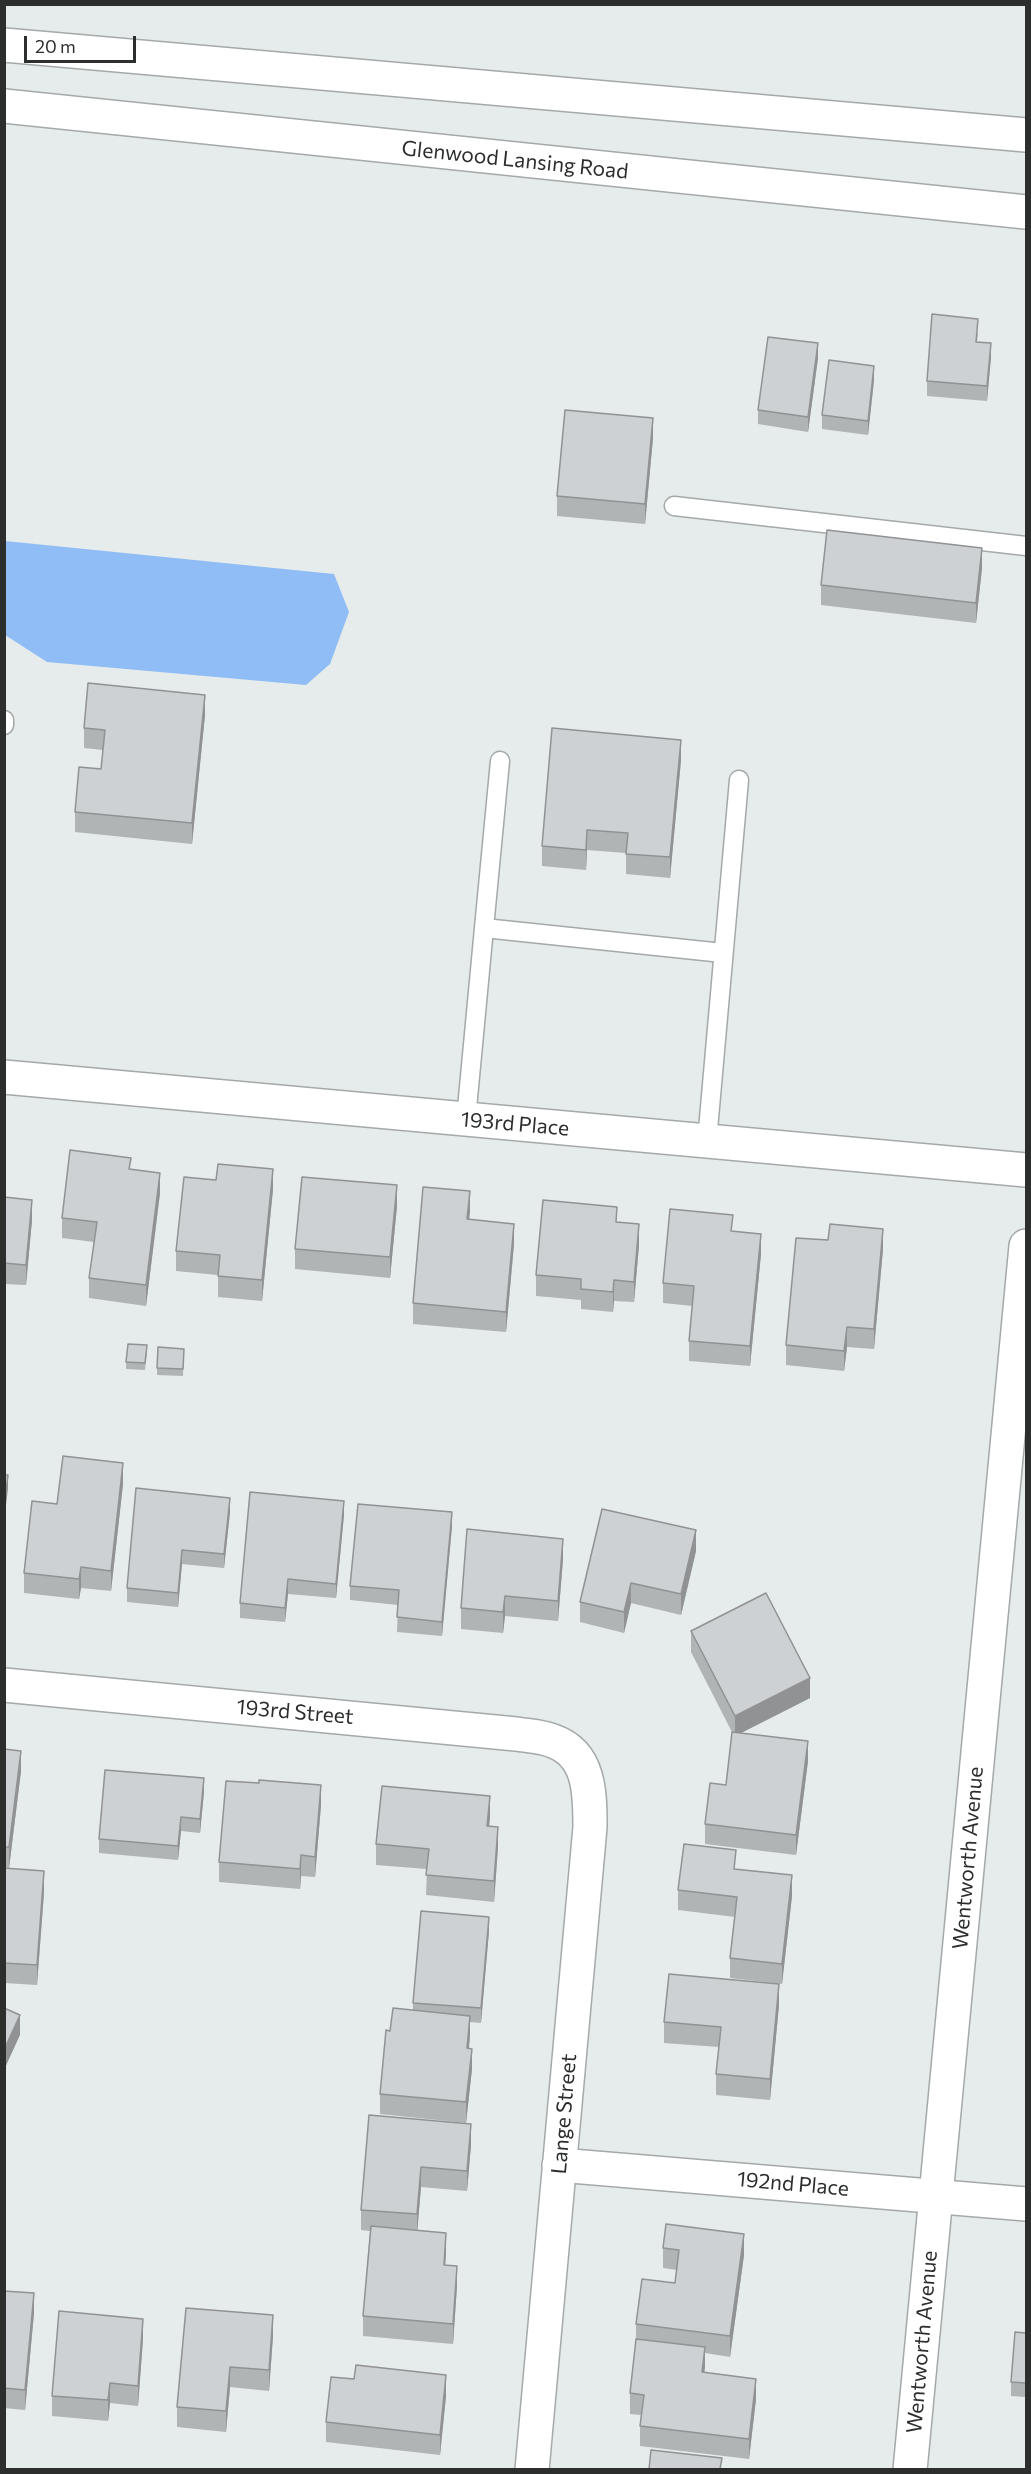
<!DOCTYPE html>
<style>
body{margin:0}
#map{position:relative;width:1031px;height:2474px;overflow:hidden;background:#e6ebeb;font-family:Commissioner,sans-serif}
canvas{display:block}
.frame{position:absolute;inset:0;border:6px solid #2c2e2e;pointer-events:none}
.scale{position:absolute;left:24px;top:36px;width:112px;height:27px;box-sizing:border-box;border:3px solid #2c2e2e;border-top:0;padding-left:8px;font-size:18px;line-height:21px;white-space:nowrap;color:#2c2e2e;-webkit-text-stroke:4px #fff;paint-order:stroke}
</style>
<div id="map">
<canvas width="1031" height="2474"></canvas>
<div class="frame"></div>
<div class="scale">20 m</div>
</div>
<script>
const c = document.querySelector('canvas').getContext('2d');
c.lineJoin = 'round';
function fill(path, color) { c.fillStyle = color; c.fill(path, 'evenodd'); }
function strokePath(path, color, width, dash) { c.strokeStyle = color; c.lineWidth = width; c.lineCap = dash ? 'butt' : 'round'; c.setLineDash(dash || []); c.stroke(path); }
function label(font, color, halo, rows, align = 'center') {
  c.font = font + ' Commissioner,sans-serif'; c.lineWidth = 4.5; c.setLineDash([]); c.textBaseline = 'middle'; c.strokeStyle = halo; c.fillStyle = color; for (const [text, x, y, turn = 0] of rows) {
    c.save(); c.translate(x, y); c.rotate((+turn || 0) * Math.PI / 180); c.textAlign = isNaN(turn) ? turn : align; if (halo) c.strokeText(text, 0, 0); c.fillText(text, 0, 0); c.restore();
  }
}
fill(new Path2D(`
 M5 541 334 574 349 612 330 664 306 685 47 662 5 635Z`), '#91bdf6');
const service = new Path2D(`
 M674 506 1026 546
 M4 720V725
 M484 928 500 761
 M466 1119 484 928 723 953
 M707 1141 739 780`);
const minor = new Path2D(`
 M4 1077 1026 1170
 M4 1685 516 1734C528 1736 541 1736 553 1741 590 1754 590 1793 590 1827L532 2470
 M559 2165 1026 2204`);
const tertiary = new Path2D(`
 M910 2470 1026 1246`);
const secondary = new Path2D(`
 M4 45 1026 135
 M4 106 1026 212`);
strokePath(service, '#a4a9a9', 21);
strokePath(minor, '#a4a9a9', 36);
strokePath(tertiary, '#a4a9a9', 36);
strokePath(secondary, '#a4a9a9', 36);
strokePath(service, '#fff', 18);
strokePath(minor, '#fff', 33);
strokePath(tertiary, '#fff', 33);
strokePath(secondary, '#fff', 33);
fill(new Path2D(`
 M978 333 977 342 991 357 987 401 927 396V381Z
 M818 358 808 432 758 424V410Z
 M874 380 868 435 822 429V415Z
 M653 438 645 524 557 516V496Z
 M982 568 976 623 821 605V585Z
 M205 715 192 844 75 832V812L101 769 103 750 84 748V728Z
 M681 760 670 878 626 874V853L587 850 586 870 542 866V846Z
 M131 1169 160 1193 146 1306 89 1298V1278L94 1242 62 1238V1218Z
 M273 1189 262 1301 218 1297V1275L176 1271V1251Z
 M4 1197 32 1220 26 1285 4 1284Z
 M397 1206 390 1278 295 1269V1249Z
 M470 1211 469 1220 514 1244 506 1332 413 1324V1303Z
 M617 1223 639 1245 634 1302 614 1301 613 1312 581 1309V1300L536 1296V1275Z
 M733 1232 761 1254 750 1366 689 1361V1341L693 1306 663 1303V1283Z
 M883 1249 874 1349 847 1347 844 1371 786 1365V1345Z
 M184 1349 183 1376 157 1375V1368Z
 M147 1352 145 1370 126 1369V1362Z
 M123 1484 111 1591 81 1588 79 1599 24 1593V1573L57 1504Z
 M230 1512 224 1568 182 1564 178 1607 127 1602V1588Z
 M344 1515 336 1598 288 1594 285 1622 240 1618V1603Z
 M452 1526 442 1636 397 1632 398 1605 350 1600V1586Z
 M696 1551 681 1615 631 1603 624 1633 580 1622V1602Z
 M563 1559 558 1621 505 1616 503 1633 461 1629V1608Z
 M691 1631 810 1698 741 1733 808 1761 796 1855 705 1844V1824L726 1785 732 1732 691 1652Z
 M4 1749 21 1771 9 1868 4 1867Z
 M204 1792 200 1833 181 1831 178 1860 99 1853V1839Z
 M321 1805 315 1877 301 1876 300 1889 219 1882V1862Z
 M490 1817 489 1826 498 1847 494 1902 426 1895 427 1869 376 1865V1844Z
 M4 1868 44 1892 37 1985 4 1983Z
 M736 1869 792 1896 782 1984 730 1978V1958L735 1917 678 1910V1890Z
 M489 1931 481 2023 470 2022 469 2048 472 2069 466 2123 380 2114V2094L413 2010V2003Z
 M779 2005 770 2100 716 2095V2074L719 2047 664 2043V2022Z
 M369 2115 471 2145 467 2191 421 2187 417 2230 446 2253 445 2265 457 2286 453 2344 363 2336V2316L370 2231 361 2230V2210Z
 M663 2248 744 2255 730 2357 705 2353 704 2373 756 2399 749 2459 640 2446V2426L641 2415 630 2414V2393L636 2339V2324L675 2283 677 2270 663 2268Z
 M4 2291 34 2313 25 2410 4 2408Z
 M1026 2333V2397L1011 2396V2382Z
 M273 2336 269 2391 230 2387 226 2432 177 2427V2407Z
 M143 2339 138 2406 110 2403 108 2421 52 2416V2396Z
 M354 2379 446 2396 440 2455 326 2442V2422Z`), '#b0b4b5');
fill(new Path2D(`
 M818 343V358L808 432V417Z
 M991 343V357L987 401V386Z
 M874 366V380L868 435V421Z
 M653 418V438L645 524V504Z
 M982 548V568L976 623V603Z
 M205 695V715L192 844V823Z
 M681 740V760L670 878V857Z
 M587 830V850L586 870V850Z
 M273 1169V1189L262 1301V1280Z
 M160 1173V1193L146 1306V1285Z
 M397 1185V1206L390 1278V1257Z
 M470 1191V1211L467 1240V1219Z
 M32 1200V1220L26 1285V1265Z
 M514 1224V1244L506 1332V1312Z
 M639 1224V1245L634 1302V1282Z
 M883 1229V1249L874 1349V1329Z
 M761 1234V1254L750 1366V1346Z
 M614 1280V1301L613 1312V1292Z
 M847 1327V1347L844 1371V1351Z
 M123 1463V1484L111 1591V1571Z
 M8 1475V1489L4 1521V1507Z
 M230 1498V1512L224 1568V1554Z
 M344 1501V1515L336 1598V1584Z
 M452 1512V1526L442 1636V1622Z
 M696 1530V1551L681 1615V1594Z
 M563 1539V1559L558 1621V1601Z
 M182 1550V1564L178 1607V1593Z
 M81 1567V1588L79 1599V1579Z
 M288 1579V1594L285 1622V1608Z
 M631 1583V1603L624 1633V1612Z
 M505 1596V1616L503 1633V1612Z
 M810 1678V1698L735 1736V1716Z
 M808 1741V1761L796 1855V1835Z
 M21 1751V1771L9 1868V1847Z
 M204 1778V1792L200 1833V1819Z
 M321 1785V1805L315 1877V1857Z
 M490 1796V1817L487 1846V1826Z
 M181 1817V1831L178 1860V1846Z
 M498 1827V1847L494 1902V1881Z
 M301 1855V1876L300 1889V1869Z
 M44 1871V1892L37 1985V1965Z
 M792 1875V1896L782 1984V1964Z
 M489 1917V1931L481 2023V2008Z
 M779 1984V2005L770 2100V2079Z
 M20 2015V2035L4 2070V2050Z
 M470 2016V2036L467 2068V2048Z
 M472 2049V2069L466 2123V2102Z
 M471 2124V2145L467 2191V2171Z
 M421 2167V2187L417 2235V2214Z
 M446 2233V2253L444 2285V2265Z
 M744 2234V2255L730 2357V2336Z
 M457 2266V2286L453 2344V2324Z
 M34 2293V2313L25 2410V2390Z
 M273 2315V2336L269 2391V2370Z
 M143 2319V2339L138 2406V2386Z
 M705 2347V2367L702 2393V2372Z
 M230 2367V2387L226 2432V2411Z
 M446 2375V2396L440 2455V2435Z
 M756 2379V2399L749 2459V2439Z
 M110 2383V2403L108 2421V2400Z`), '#909294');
const building = new Path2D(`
 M932 314 978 319 976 342 991 343 987 386 927 381Z
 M768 337 818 343 808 417 758 410Z
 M829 360 874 366 868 421 822 415Z
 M565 410 653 418 645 504 557 496Z
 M827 530 982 548 976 603 821 585Z
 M88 683 205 695 192 823 75 812 79 767 101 769 105 730 84 728Z
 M552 728 681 740 670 857 626 854 628 833 587 830 586 850 542 846Z
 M70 1150 131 1158 129 1169 160 1173 146 1285 89 1278 97 1222 62 1218Z
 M218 1164 273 1169 262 1280 218 1276 220 1255 176 1251 184 1177 216 1180Z
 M302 1177 397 1185 390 1257 295 1249Z
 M423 1187 470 1191 467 1219 514 1224 506 1312 413 1303Z
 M4 1197 32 1200 26 1265 4 1263Z
 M543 1200 617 1207 616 1222 639 1224 634 1282 614 1280 613 1292 581 1289V1279L536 1275Z
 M670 1209 733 1215 731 1231 761 1234 750 1346 689 1341 694 1286 663 1283Z
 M830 1224 883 1229 874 1329 847 1327 844 1351 786 1345 796 1238 828 1240Z
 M128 1344 147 1345 145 1363 126 1362Z
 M158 1347 184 1349 183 1369 157 1368Z
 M63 1456 123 1463 111 1571 81 1567 79 1579 24 1573 32 1501 57 1504Z
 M4 1475H8L4 1507Z
 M136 1488 230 1498 224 1554 182 1550 178 1593 127 1588Z
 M250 1492 344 1501 336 1584 288 1579 285 1608 240 1603Z
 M358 1504 452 1512 442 1622 397 1617 399 1590 350 1586Z
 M602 1509 696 1530 681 1594 631 1583 624 1612 580 1602Z
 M467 1529 563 1539 558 1601 505 1596 503 1612 461 1608Z
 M766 1593 810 1678 735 1716 691 1631Z
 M732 1732 808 1741 796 1835 705 1824 710 1783 726 1785Z
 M4 1749 21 1751 9 1847H4Z
 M105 1770 204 1778 200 1819 181 1817 178 1846 99 1839Z
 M259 1780 321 1785 315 1857 301 1855 300 1869 219 1862 226 1781 259 1783Z
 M382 1786 490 1796 487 1826 498 1827 494 1881 426 1875 429 1849 376 1844Z
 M684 1844 736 1850 734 1869 792 1875 782 1964 730 1958 737 1897 678 1890Z
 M4 1868 44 1871 37 1965 4 1963Z
 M421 1911 489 1917 481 2008 413 2003Z
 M669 1974 779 1984 770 2079 716 2074 721 2027 664 2022Z
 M4 2008 20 2015 4 2050Z
 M393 2008 470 2016 467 2048 472 2049 466 2102 380 2094 386 2030 390 2031Z
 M369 2115 471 2124 467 2171 421 2167 417 2214 361 2210Z
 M666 2224 744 2234 730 2336 636 2324 642 2279 675 2283 679 2250 663 2248Z
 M371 2226 446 2233 444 2265 457 2266 453 2324 363 2316Z
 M4 2291 34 2293 25 2390 4 2388Z
 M186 2308 273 2315 269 2370 230 2367 226 2411 177 2407Z
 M59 2311 143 2319 138 2386 110 2383 108 2400 52 2396Z
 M1015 2332 1026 2333V2383L1011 2382Z
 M636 2339 705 2347 702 2372 756 2379 749 2439 640 2426 644 2395 630 2393Z
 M356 2365 446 2375 440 2435 326 2422 331 2377 354 2379Z
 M651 2450 722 2458 720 2469H649Z`);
fill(building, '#cdd1d3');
strokePath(building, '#909294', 1.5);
label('21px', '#2c2e2e', '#fff', [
 ["Glenwood Lansing Road",515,160,6],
 ["193rd Place",515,1124,5],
 ["193rd Street",295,1712,5],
 ["Wentworth Avenue",968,1858,-85],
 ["Lange Street",564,2114,-85],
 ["192nd Place",793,2184,5],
 ["Wentworth Avenue",922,2342,-85]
]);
</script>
